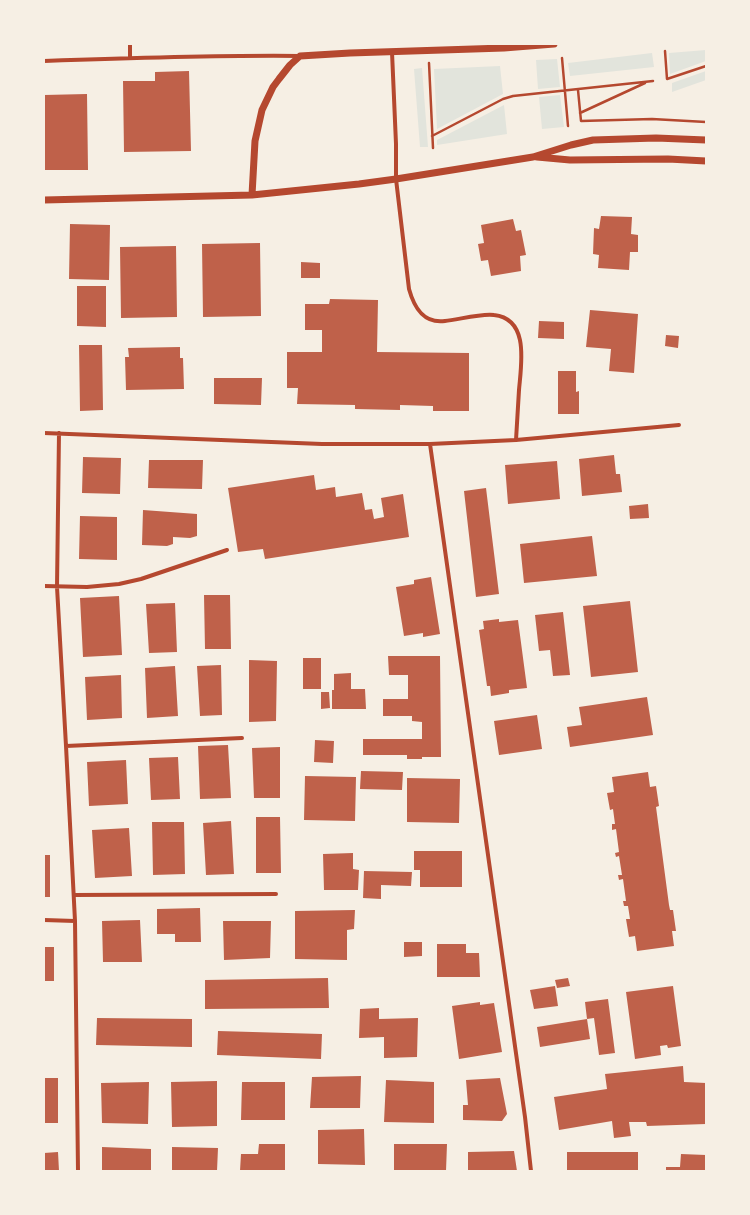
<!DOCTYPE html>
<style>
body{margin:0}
#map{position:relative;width:750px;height:1215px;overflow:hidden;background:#f6efe4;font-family:Karla,sans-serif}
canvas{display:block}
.frame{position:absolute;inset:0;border:45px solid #f6efe4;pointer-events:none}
</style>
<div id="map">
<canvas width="750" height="1215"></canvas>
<div class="frame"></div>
</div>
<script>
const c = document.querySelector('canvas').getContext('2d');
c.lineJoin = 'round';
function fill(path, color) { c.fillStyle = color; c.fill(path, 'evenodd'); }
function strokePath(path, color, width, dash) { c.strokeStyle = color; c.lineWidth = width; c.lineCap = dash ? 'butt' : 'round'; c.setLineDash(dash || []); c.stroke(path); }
fill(new Path2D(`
 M706 50V61L670 74 669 53Z
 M652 53 654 67 570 76 568 63Z
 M557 59 560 87 538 89 536 60Z
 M500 66 503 94 437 129 434 69Z
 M422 68 428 147H420L414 69Z
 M706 71V80L672 92V83Z
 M560 95 564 127 542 129 539 97Z
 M504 105 507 134 437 145V140Z`), '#e2e4dc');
fill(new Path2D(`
 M189 71 191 151 124 152 123 81H155V72Z
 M87 94 88 170H44V95Z
 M601 216 632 217 631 234 638 235V252H630L629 270 598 268 599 255 593 254 594 228 599 229Z
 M513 219 516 231 521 230 526 255 520 256 521 271 491 276 488 260 481 261 478 244 484 243 481 225Z
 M70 224 110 225 109 280 69 279Z
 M260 243 261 316 203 317 202 244Z
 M176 246 177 317 121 318 120 247Z
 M301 262 320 263V278H301Z
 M77 286H106V327L77 326Z
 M330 299 378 300 377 352 469 353V411H433V406L400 405V410L355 409V405L297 404 298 388H287V352H322V330H305V304H329Z
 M590 310 638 314 634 373 609 371 611 349 586 347Z
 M539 321 564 322V339L538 338Z
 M666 335 679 336 678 348 665 346Z
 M79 345H102L103 410 80 411Z
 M180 347V358H183L184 389 126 390 125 357H129L128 348Z
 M558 371H576V392L579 391V414H558Z
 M214 378H262L261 405 214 404Z
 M614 455 616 474H620L622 492 582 496 579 459Z
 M83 457 121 458 120 494 82 493Z
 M149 460H203L202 489 148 488Z
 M557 461 560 499 508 504 505 465Z
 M314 475 316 490 335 487 336 497 362 493 365 510 372 509 374 519 384 517 381 498 403 494 409 537 265 559 263 549 238 552 228 488Z
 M486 488 499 594 476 597 464 491Z
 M648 504 649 518 630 519 629 506Z
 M143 510 197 514V536L190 538 173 537V544L167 546 142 545Z
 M80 516 117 517V560L79 559Z
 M592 536 597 576 524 583 520 544Z
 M431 577 440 634 423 637V633L404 636 396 587 414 584V580Z
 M204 595H230L231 649H205Z
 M119 596 122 655 83 657 80 598Z
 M630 601 638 672 591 677 583 606Z
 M175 603 177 652 149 653 146 604Z
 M563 612 570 675 553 676 550 650 539 651 535 615Z
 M499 619V622L518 620 527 688 509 690V693L491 696 490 686H487L479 630 484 629 483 621Z
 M388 656H440L441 757H422V759H407V755H363V739H422V722L412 721V716H383V699H408V675H389Z
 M303 658H321V689H303Z
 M249 660 277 661 276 721 249 722Z
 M221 665 222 715 200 716 197 666Z
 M175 666 178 716 147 718 145 668Z
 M351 673V689H365L366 709H332V690H334V674Z
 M121 675 122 718 87 720 85 677Z
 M321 692H329L330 708 321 709Z
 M647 697 653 735 570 747 567 727 582 725 579 707Z
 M537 715 542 749 499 755 494 721Z
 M315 740 334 741 333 763 314 762Z
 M228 745 231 798 200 799 198 746Z
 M280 747V798H254L252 748Z
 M178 757 180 799 151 800 149 758Z
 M126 760 128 804 89 806 87 762Z
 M361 771 403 772 402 790 360 789Z
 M648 772 650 787 656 786 659 806 656 807 669 905 670 910H673L676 931H672L674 946 637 951 635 936 629 937 626 919H630L628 906H624L623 901H626L623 879 619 880 618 875H622L619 856 616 857 615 853 619 852 616 829 612 830V824H615L613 809 610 810 607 793 614 792 612 777Z
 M305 776 356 777 355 821 304 820Z
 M407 778 460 779 459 823 407 822Z
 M256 817H280L281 873H256Z
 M231 821 234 874 206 875 203 823Z
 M152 822H184L185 874 153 875Z
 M129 828 132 876 95 878 92 830Z
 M414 851H462V887H420V870H414Z
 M353 853V869L359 870 358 890H324L323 854Z
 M44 855H50V897H44Z
 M364 871 412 872 411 886 381 885V899L363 898Z
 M200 908 201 942H175V934H157V909Z
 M355 910 354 929 347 930V960L295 959V911Z
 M140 920 142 962H103L102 921Z
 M223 921H271L270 958 224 960Z
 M404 942H422V956L404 957Z
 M437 944H466V953H479L480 977H437Z
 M44 947H54V981H44Z
 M328 978 329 1008 205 1009V980Z
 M568 978 570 986 557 988 555 980Z
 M555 986 558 1006 534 1009 530 990Z
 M673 986 681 1046 668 1048 667 1045 660 1046 661 1055 635 1059 626 992Z
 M608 999 615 1053 599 1055 594 1018 587 1019 585 1002Z
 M480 1002V1005L494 1003 502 1052 459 1059 452 1006Z
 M379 1008V1019L418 1018 417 1057 384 1058V1037L359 1038 360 1009Z
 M97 1018 192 1019V1047L96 1045Z
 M587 1019 590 1039 540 1047 537 1027Z
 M218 1031 322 1034 321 1059 217 1055Z
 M683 1066 684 1082 706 1083V1124L647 1126 646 1122H629L631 1136 614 1138 612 1121 559 1130 554 1097 607 1089 605 1074Z
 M361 1076 360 1108H310L312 1077Z
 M44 1078H58V1123H44Z
 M500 1078 507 1114 502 1121 463 1120V1105H468L466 1080Z
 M386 1080 434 1082V1123L384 1122Z
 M217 1081V1126L172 1127 171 1082Z
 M149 1082 148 1124 102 1123 101 1083Z
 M242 1082H285V1120H241Z
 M364 1129 365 1165 318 1164V1130Z
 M259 1144H285V1171H240L241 1154H258Z
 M394 1144H447L446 1171H394Z
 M102 1147 151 1149V1171H102Z
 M172 1147 218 1148 217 1171H172Z
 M514 1151 517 1171H468V1152Z
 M58 1152 59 1171H44V1153Z
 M567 1152H638V1171H567Z
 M681 1154 706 1155V1171H666V1167H680Z`), '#bf614a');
strokePath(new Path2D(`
 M665 51 667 79 706 66
 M562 58 568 126
 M429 63 433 148
 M578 90 581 121 652 119 706 122
 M580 113 645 83
 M432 136 503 99 513 96 653 81`), '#b5482f', 2.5);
strokePath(new Path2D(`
 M392 52 396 144V179L409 289C414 307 423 324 445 321 457 320 482 313 494 315 530 319 521 365 519 390 518 407 517 423 516 440
 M130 58V44
 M44 61C129 58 214 55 300 56
 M44 433 322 444H430L516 440 679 425
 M59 433 57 587 66 746 75 921 78 1171
 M430 444 525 1117 531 1171
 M44 586 87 587 119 584 141 579 227 550
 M66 746 242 738
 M74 895 276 894
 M44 920 75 921`), '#b5482f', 4);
strokePath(new Path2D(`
 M537 157 570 160 668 159 706 161
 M252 195 255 141 262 110 273 87 279 79 290 65 300 56 350 53 504 48 554 44
 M44 200 252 195 359 184 396 179 533 157 571 145 593 140 656 138 706 140`), '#b5482f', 7);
</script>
